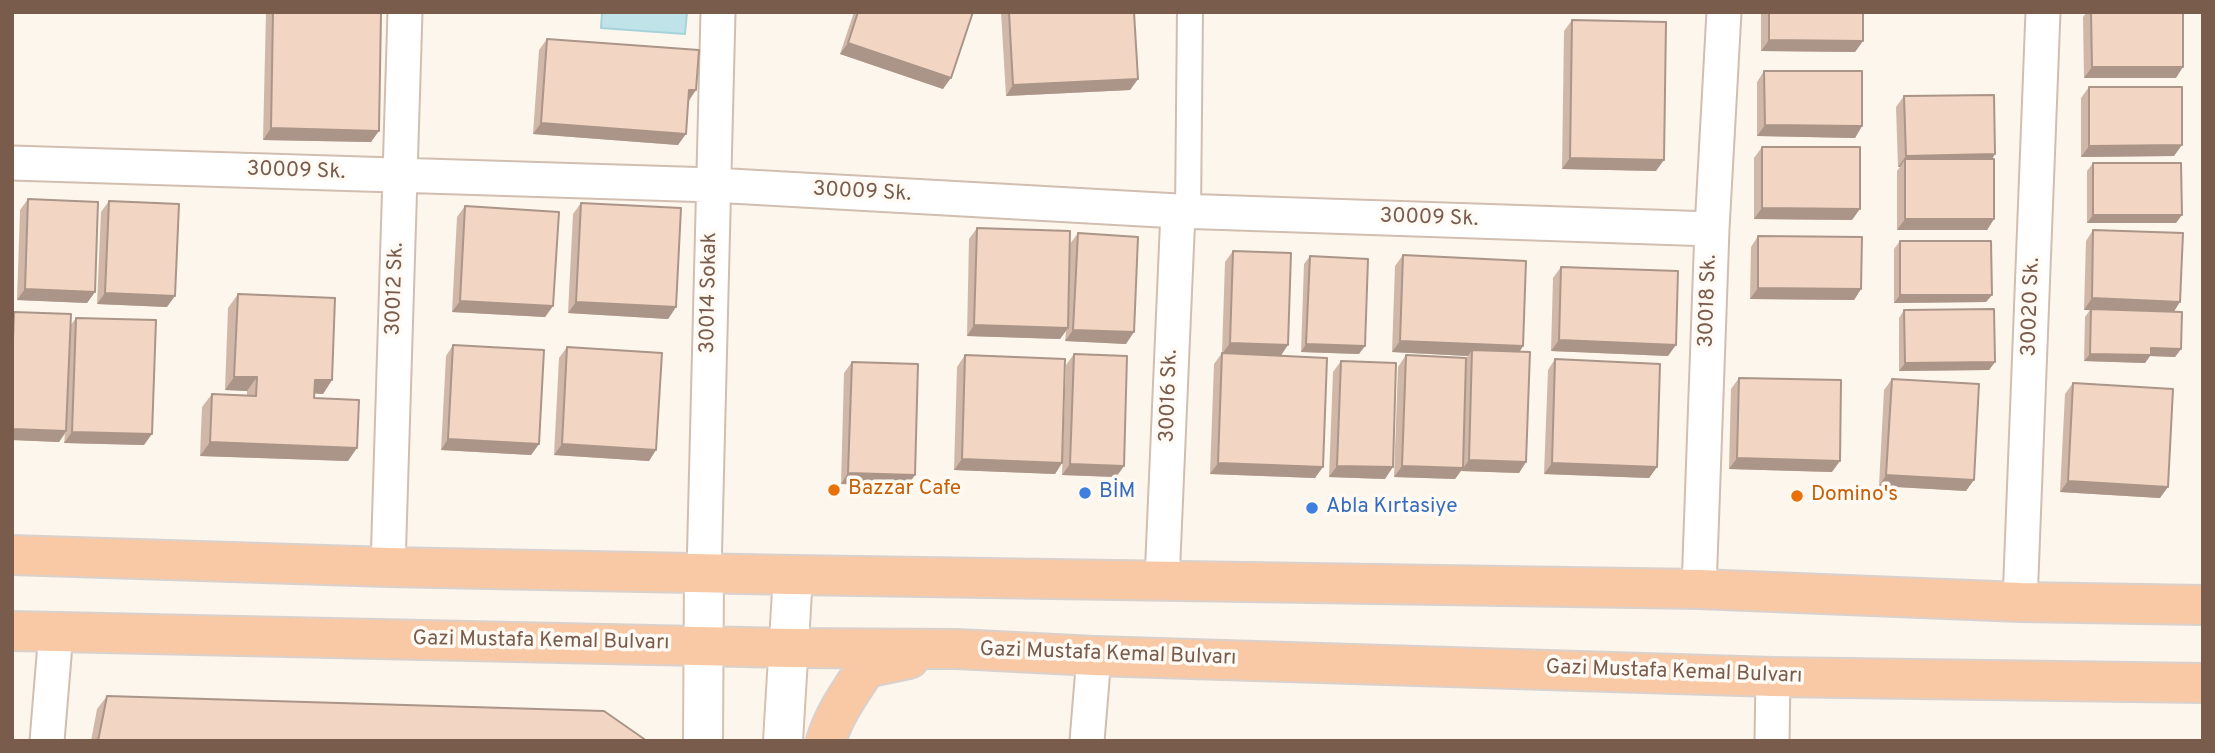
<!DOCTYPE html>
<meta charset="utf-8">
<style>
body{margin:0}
#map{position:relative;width:2215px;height:753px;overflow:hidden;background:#fdf6ec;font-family:Overpass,sans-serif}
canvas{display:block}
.frame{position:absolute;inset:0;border:14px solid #7a5c4d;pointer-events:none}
</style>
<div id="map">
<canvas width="2215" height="753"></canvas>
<div class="frame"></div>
</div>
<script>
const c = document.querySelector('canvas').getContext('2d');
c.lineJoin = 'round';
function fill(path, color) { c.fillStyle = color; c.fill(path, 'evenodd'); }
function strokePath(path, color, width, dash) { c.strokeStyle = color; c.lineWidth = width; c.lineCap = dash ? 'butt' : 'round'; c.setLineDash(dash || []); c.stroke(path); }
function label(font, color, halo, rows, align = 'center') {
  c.font = font + ' Overpass,sans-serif'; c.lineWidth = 7; c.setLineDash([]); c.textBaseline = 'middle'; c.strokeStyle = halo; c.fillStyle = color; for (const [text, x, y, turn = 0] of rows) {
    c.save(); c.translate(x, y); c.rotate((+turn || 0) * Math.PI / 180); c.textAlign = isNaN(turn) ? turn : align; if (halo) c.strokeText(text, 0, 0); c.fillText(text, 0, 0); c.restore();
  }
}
const water = new Path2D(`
 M602 12H687L685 34 601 28Z`);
fill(water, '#bfe3e8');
strokePath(water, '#a5d3da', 2);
const pedestrian = new Path2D(`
 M1188 211 1190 12`);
const minor = new Path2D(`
 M12 163 713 185 1178 211 1712 229
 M388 567 405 12
 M704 573 718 12
 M1162 581 1178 211
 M1699 589 1712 229 1724 12
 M2020 602 2043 12
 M47 741 56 632
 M1087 741 1094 656
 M1772 741 1773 677`);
const secondary = new Path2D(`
 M703 741 704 573
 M783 741 793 575`);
const trunk = new Path2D(`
 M12 555 388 567 793 575 1699 589 2020 602 2203 605
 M12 631 789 648 957 649 1094 656 1773 677 2203 683
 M826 741C834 714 851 691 866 668L909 659`);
strokePath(pedestrian, '#d1beb0', 28);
strokePath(minor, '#d1beb0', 37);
strokePath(secondary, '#d6c0b0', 42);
strokePath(trunk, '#dad1cd', 42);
strokePath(pedestrian, '#fff', 24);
strokePath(minor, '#fff', 33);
strokePath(secondary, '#fff', 38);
strokePath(trunk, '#f9c8a4', 38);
fill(new Path2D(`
 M266 12H381L371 142 263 140Z
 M854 12H973L943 89 840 54Z
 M1001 12H1134L1138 79 1130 90 1006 96Z
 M1761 12H1863V41L1855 52 1761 51Z
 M2084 12H2183L2176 78H2084L2083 17 2086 13Z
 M1572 20 1656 171 1562 169 1564 31Z
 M547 39 696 90 689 101 678 145 533 134 539 50Z
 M1764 71 1862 126 1855 138 1757 136V82Z
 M2089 87 2174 156 2081 157V98Z
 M1904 96 1995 154 1992 159 1994 219 1987 230H1897V171L1900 167H1898L1896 107Z
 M1762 147 1852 220 1754 219V158Z
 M2093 163 2176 223H2087V171Z
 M28 199 95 292 87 303 17 300 20 210Z
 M109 201 167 307 97 304 101 212Z
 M581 203 676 307 668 319 568 313 573 214Z
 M465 206 553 306 545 317 452 312 457 217Z
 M977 228 1070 244 1078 233 1126 344 1065 341 1066 331 1060 339 967 336 969 239Z
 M2093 230 2174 312 2181 349 2175 357 2150 356 2145 363 2084 361 2085 317 2090 310H2084L2086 241Z
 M1758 236 1861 289 1854 300 1750 299 1751 247Z
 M1900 241 1992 295 1986 302 1894 303V249Z
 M1233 251 1280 356 1315 478 1210 474 1214 364 1222 353 1225 262Z
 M1403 255 1523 346 1520 351 1526 462 1519 473 1461 471 1455 479 1394 477 1398 367 1406 355 1466 358 1468 356 1392 352 1395 266Z
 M1310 256 1359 354 1301 352 1304 264Z
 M1561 267 1668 356 1551 351 1553 278Z
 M238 294 332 380 323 394 315 393 314 398 348 461 200 456 202 407 212 394 247 395V391L225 390 228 308Z
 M1904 310 1995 362 1989 370 1899 371V318Z
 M14 312 70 326 76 318 144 445 64 443 65 434 59 442 12 440V315Z
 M453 345 539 444 531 455 441 450 446 356Z
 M567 347 656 450 649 461 554 455 559 358Z
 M1074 354 1124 466 1116 477 1062 475 1066 365Z
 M965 355 1062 463 1055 474 954 470 957 367Z
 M1555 359 1657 467 1649 478 1544 474 1548 370Z
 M1341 361 1385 479 1329 477 1333 372Z
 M852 362 915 475 907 486 841 484 844 373Z
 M1739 378 1832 472 1729 469 1731 389Z
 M1892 379 1966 491 1879 486 1884 390Z
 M2073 383 2160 498 2060 492 2065 394Z
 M107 696 647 741H91L97 709Z`), '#d1b7a8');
fill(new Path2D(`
 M1892 12H1987L1986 14 1892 13Z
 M1769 40 1863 41 1855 52 1761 51Z
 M848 43 951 78 943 89 840 54Z
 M2092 67H2183L2176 78H2084Z
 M1138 79 1130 90 1006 96 1013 85Z
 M689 90H696L688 101Z
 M541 123 686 134 678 145 533 134Z
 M1765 125 1862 126 1855 138 1757 136Z
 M271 128 379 131 371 142 263 140Z
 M2182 145 2174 156 2081 157 2089 146Z
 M1995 154 1988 166 1905 159 1900 167H1898L1906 156Z
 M1570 158 1664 160 1656 171 1562 169Z
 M1762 208 1860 209 1852 220 1754 219Z
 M2093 215H2182L2176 223H2087Z
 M1905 219H1994L1987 230H1897Z
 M1758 288 1861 289 1854 300 1750 299Z
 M25 289 95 292 87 303 17 300Z
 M105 293 175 296 167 307 97 304Z
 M1900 295H1992L1986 302 1894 303Z
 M2092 298 2180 302 2173 313 2084 310Z
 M460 301 553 306 545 317 452 312Z
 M576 302 676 307 668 319 568 313Z
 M974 325 1068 328 1060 339 967 336Z
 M1073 330 1134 332 1126 344 1065 341Z
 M1559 340 1676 345 1668 356 1551 351Z
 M1400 341 1523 346 1516 357 1472 350 1468 356 1392 352Z
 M1230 343 1288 345 1280 357 1222 354Z
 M1306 344 1365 346 1359 354 1301 352Z
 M2151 348 2181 349 2175 357 2150 356 2145 363 2084 361 2090 354Z
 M1995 362 1989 370 1899 371 1905 363Z
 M234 377H257L247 391 225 390Z
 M315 380H332L323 394 306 393Z
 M12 429 66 431 59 442 12 440Z
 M72 432 152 434 144 445 64 443Z
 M448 439 539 444 531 455 441 450Z
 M210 442 357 448 348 461 200 456Z
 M562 444 656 450 649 461 554 455Z
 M1737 458 1840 461 1832 472 1729 469Z
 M962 459 1062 463 1055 474 954 470Z
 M1469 460 1526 462 1519 473 1461 471Z
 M1218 463 1323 467 1315 478 1210 474Z
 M1552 463 1657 467 1649 478 1544 474Z
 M1070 464 1124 466 1116 477 1062 475Z
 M1337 466 1393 467 1385 479 1329 477Z
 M1402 466 1463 468 1455 479 1394 477Z
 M848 473 915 475 907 486 841 484Z
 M1886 475 1974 480 1966 491 1879 486Z
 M2068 481 2168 487 2160 498 2060 492Z`), '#aa9588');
const building = new Path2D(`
 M273 12H381L379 131 271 128Z
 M858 12H973L951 78 848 43Z
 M1009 12H1134L1138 79 1013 85Z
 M1769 12H1863V41L1769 40Z
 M2091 12H2183V67H2092Z
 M1572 20 1666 22 1664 160 1570 158Z
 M547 39 699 50 696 90H689L686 134 541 123Z
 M1764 71H1862V126L1765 125Z
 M2089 87H2182V145L2089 146Z
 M1994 95 1995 154 1906 156 1904 96Z
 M1762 147H1860V209L1762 208Z
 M1905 159H1994V219H1905Z
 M2093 163H2181L2182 215H2093Z
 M28 199 98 202 95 292 25 289Z
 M109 201 179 204 175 296 105 293Z
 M581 203 681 208 676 307 576 302Z
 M465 206 559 212 553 306 460 301Z
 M977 228 1070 231 1068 328 974 325Z
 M2093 230 2183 233 2180 302 2092 298Z
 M1078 233 1138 237 1134 332 1073 330Z
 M1758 236 1862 237 1861 289 1758 288Z
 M1900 241H1991L1992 295H1900Z
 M1233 251 1291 253 1288 345 1230 343Z
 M1403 255 1526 261 1523 346 1400 341Z
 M1310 256 1368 259 1365 346 1306 344Z
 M1561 267 1678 271 1676 345 1559 340Z
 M238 294 335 298 332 380H315L314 398 359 400 357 448 210 442 212 394 256 396 257 377H234Z
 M1994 309 1995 362 1905 363 1904 310Z
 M2091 309 2182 312 2181 349 2151 348V355L2090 354Z
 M14 312 71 314 66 431 12 429V366Z
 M76 318 156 320 152 434 72 432Z
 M453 345 544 350 539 444 448 439Z
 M567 347 662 353 656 450 562 444Z
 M1472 350 1530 352 1526 462 1469 460Z
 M1222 353 1327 358 1323 467 1218 463Z
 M1074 354 1127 356 1124 466 1070 464Z
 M965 355 1065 359 1062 463 962 459Z
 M1406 355 1466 358 1463 468 1402 466Z
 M1555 359 1660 364 1657 467 1552 463Z
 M1341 361 1396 363 1393 467 1337 466Z
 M852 362 918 364 915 475 848 473Z
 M1739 378 1841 380 1840 461 1737 458Z
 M1892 379 1979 384 1974 480 1886 475Z
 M2073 383 2173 389 2168 487 2068 481Z
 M107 696 604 711 647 741H98Z`);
fill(building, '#f3d5c3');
strokePath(building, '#aa9588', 2);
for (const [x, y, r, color] of [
 [834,490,7,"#e8710a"],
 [1085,493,7,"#3f7fe0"],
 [1797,496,7,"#e8710a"],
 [1312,508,7,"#3f7fe0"]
]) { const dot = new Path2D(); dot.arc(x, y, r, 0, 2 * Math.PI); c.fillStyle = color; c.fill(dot); strokePath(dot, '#fffaf3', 2.5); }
label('21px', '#7a5c4d', '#fffaf3', [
 ["30009 Sk.",296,172,2],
 ["30009 Sk.",862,193,3],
 ["30009 Sk.",1429,219,2],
 ["30012 Sk.",396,289,-88],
 ["30014 Sokak",710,293,-89],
 ["30018 Sk.",1709,301,-88],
 ["30020 Sk.",2032,307,-88],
 ["30016 Sk.",1170,396,-88],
 ["Gazi Mustafa Kemal Bulvarı",541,642,1],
 ["Gazi Mustafa Kemal Bulvarı",1108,655,2],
 ["Gazi Mustafa Kemal Bulvarı",1674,673,2]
]);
label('21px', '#c56008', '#fffaf3', [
 ["Bazzar Cafe",848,490],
 ["Domino's",1811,496]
], 'left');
label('21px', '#366cbe', '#fffaf3', [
 ["BİM",1099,493],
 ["Abla Kırtasiye",1326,508]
], 'left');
</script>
